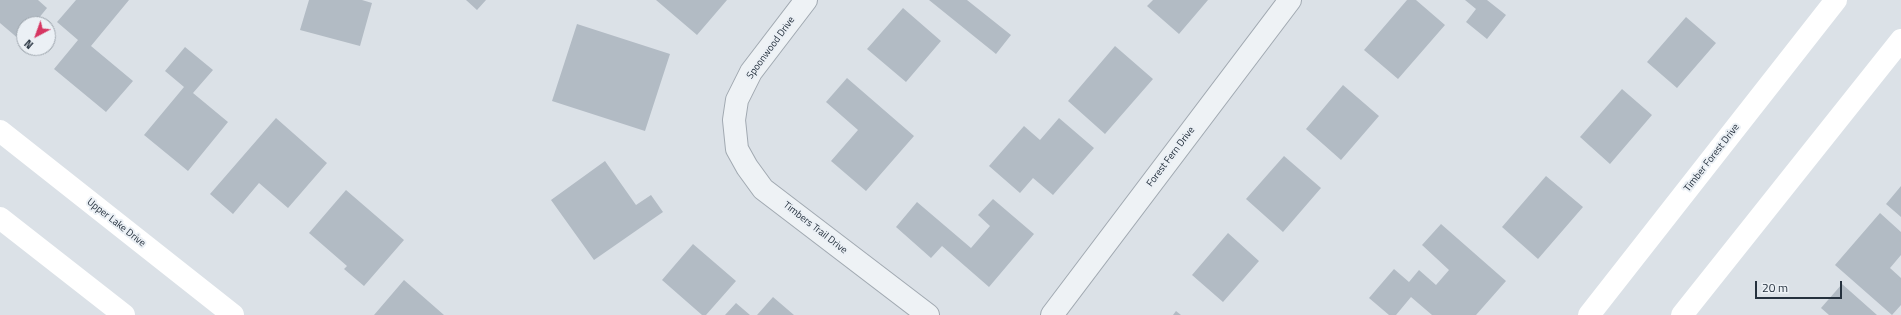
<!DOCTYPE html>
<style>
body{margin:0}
#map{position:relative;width:1901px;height:315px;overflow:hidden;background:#dbe1e7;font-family:"Titillium Web",sans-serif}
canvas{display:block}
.north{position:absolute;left:16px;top:16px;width:40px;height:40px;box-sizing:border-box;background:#ebf0f5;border:1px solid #9ca4ac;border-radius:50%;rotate:221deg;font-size:11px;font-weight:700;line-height:16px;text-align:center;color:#25313e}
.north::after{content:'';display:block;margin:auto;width:14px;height:18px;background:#d63662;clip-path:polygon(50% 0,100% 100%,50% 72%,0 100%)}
.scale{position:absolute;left:1755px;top:281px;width:87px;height:18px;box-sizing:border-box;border:2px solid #25313e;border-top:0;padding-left:5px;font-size:12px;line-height:14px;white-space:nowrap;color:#25313e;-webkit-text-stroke:3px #ebf0f5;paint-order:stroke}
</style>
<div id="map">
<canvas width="1901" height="315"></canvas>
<div class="north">N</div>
<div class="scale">20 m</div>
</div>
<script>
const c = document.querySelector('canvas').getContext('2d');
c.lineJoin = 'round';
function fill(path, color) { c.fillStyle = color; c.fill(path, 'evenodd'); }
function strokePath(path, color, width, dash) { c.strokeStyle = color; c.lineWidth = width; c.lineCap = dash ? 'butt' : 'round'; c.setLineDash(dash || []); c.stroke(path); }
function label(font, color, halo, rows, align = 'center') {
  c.font = font + ' "Titillium Web",sans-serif'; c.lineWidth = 4; c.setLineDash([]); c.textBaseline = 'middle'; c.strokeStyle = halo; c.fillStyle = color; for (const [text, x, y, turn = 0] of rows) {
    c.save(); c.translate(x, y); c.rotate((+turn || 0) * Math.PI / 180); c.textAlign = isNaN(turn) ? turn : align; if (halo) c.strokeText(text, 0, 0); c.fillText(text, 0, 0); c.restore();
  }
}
fill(new Path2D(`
 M0 0H38L47 8 34 24H24V36L20 40 0 23Z
 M76 0H129L91 46 133 81 106 112 54 69 78 40 57 22Z
 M309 0H362L372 3 360 46 300 30Z
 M466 0H486L477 10Z
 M656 0H727L697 35Z
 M929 0H967L1011 35 996 54Z
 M1153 0H1208L1179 34 1147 6Z
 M1407 0H1416L1445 25 1398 79 1364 50Z
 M1465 0H1487L1506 15 1487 39 1466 22 1476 9Z
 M903 8 941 41 906 82 867 49Z
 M1686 17 1716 43 1677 88 1647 62Z
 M577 24 670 54 645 131 552 101Z
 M1115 46 1153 79 1105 134 1068 101Z
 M185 47 213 70 193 93 228 122 188 171 144 135 184 87 165 71Z
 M847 78 914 136 866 191 831 161 858 130 826 102Z
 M1343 85 1379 116 1341 160 1306 129Z
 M1622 89 1652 115 1610 164 1580 137Z
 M276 118 327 163 288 208 259 183 233 214 210 194Z
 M1059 118 1094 148 1053 195 1033 178 1020 193 989 166 1024 126 1040 140Z
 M1284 156 1321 188 1283 232 1246 199Z
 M605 161 636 205 651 195 663 212 594 260 551 200Z
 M1546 176 1583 207 1538 259 1502 227Z
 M1901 186V217L1886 204Z
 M346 190 404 240 364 286 344 269 347 266 309 233Z
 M993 199 1034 234 989 287 942 246 931 258 896 227 917 202 971 248 990 226 978 215Z
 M1880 213 1901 232V255L1890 268 1901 278V305L1892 315 1835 265Z
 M1441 224 1506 281 1476 315H1432L1411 297 1396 315H1389L1369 298 1394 269 1409 282 1419 270 1436 285 1449 270 1422 245Z
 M1228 233 1259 261 1223 302 1192 275Z
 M693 244 736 281 706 315H702L662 280Z
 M404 280 444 315H374Z
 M1842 284 1877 315H1829L1821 308Z
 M773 297 794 315H757Z
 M736 303 750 315H725Z
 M1176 311 1181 315H1173Z`), '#b2bbc4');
const street = new Path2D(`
 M806 0 751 72 737 100 734 120 737 149 747 167 763 189 928 315
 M1052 315 1290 0`);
strokePath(street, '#a1a9b1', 24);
strokePath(street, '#eef2f5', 22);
strokePath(new Path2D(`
 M0 131 233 315
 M0 218 124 315
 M1589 315 1836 0
 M1682 315 1901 40`), '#fff', 22);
label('10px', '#25313e', '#ebf0f5', [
 ["Spoonwood Drive",771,48,-54],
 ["Forest Fern Drive",1171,157,-53],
 ["Timber Forest Drive",1712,158,-52],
 ["Upper Lake Drive",116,223,38],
 ["Timbers Trail Drive",815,228,38]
]);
</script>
